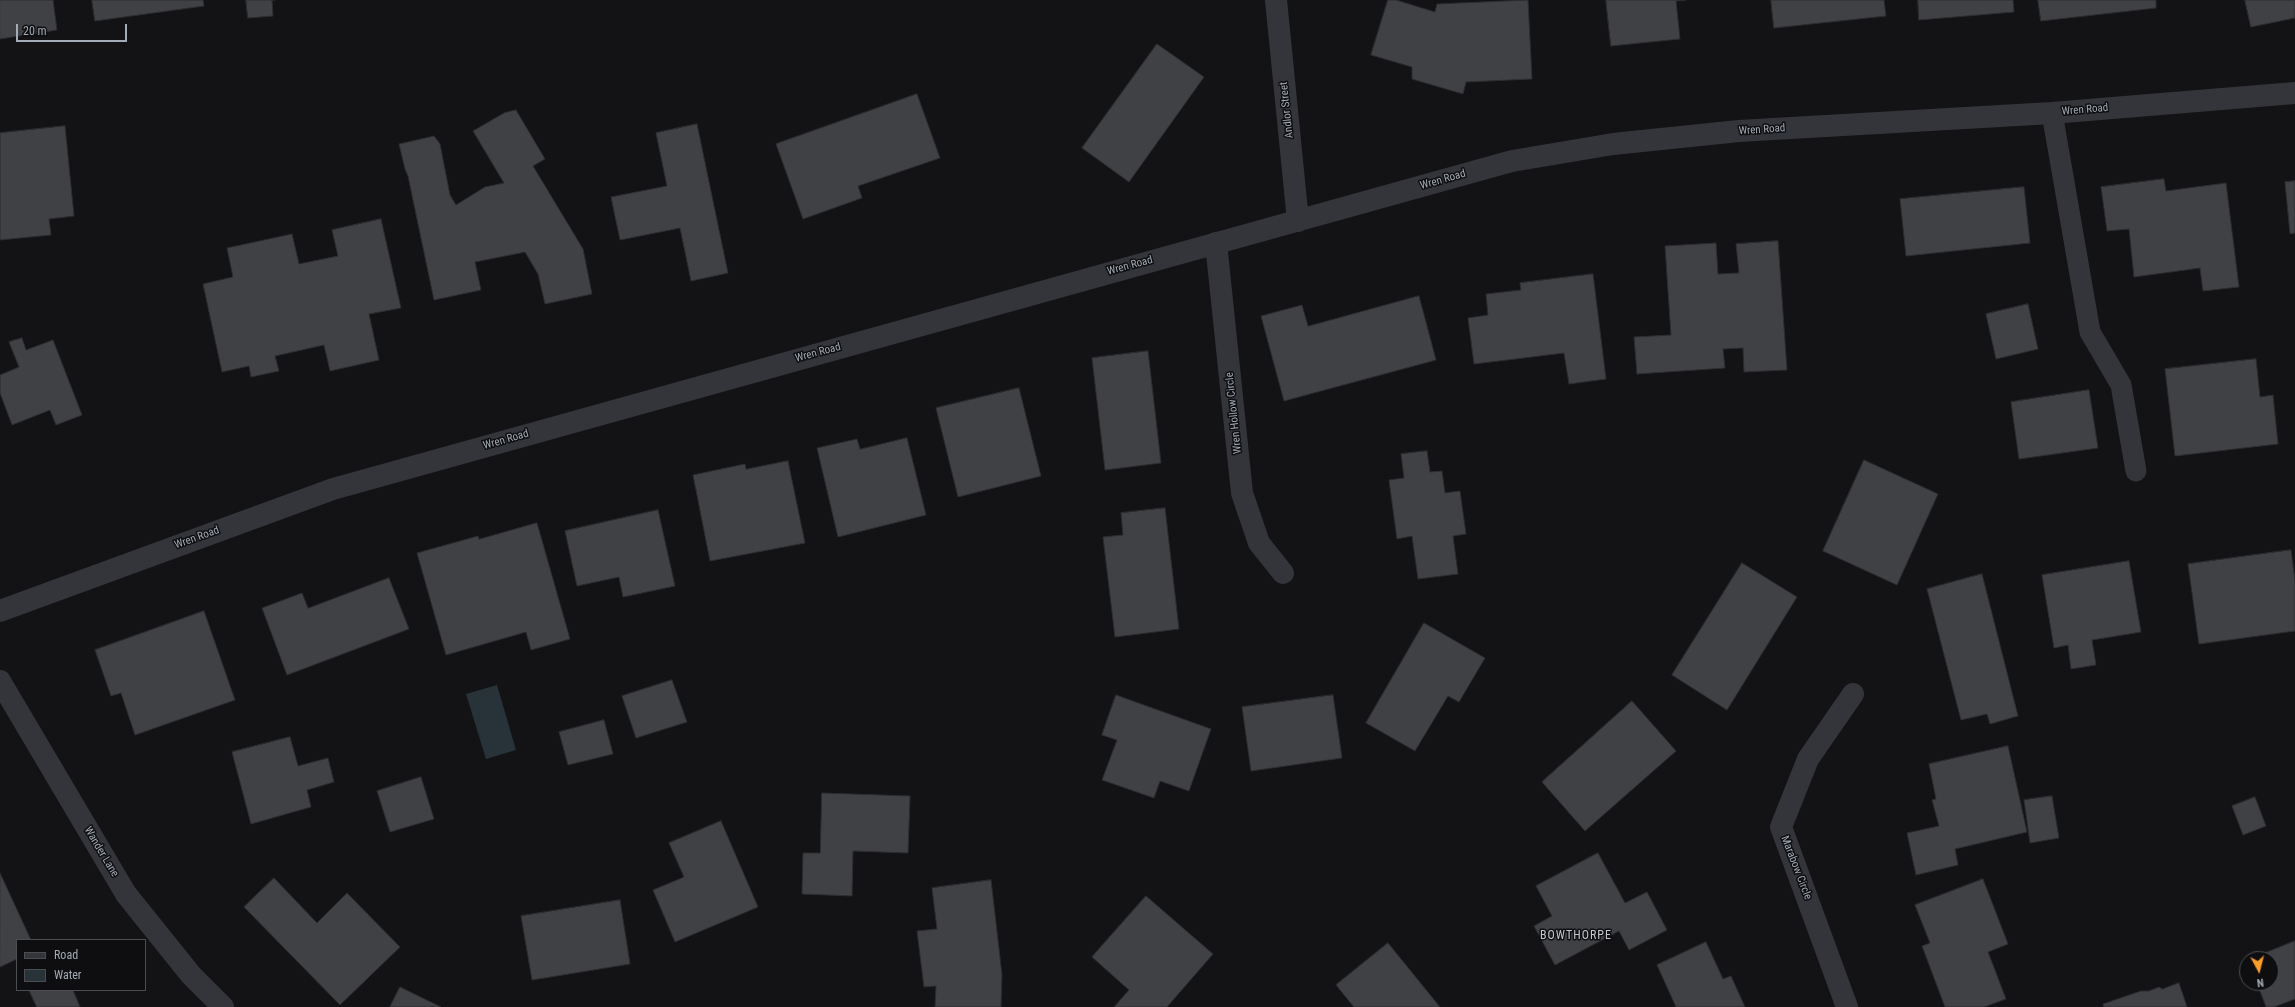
<!DOCTYPE html>
<style>
body{margin:0}
#map{position:relative;width:2295px;height:1007px;overflow:hidden;background:#131315;font-family:"Roboto Condensed",sans-serif}
canvas{display:block}
.legend{position:absolute;left:16px;top:939px;width:130px;height:52px;box-sizing:border-box;background:#0e0e10;border:1px solid #4a4d52;margin:0;padding:5px 7px;list-style:none;font-size:12px;color:#a3abb6}
.legend li{display:flex;align-items:center;gap:8px;height:20px}
.legend b{width:20px;border:1px solid #4a4d52}
.north{position:absolute;left:2239px;top:951px;width:40px;height:40px;box-sizing:border-box;background:#0e0e10;border:1px solid #4a4d52;border-radius:50%;rotate:173deg;font-size:11px;font-weight:700;line-height:16px;text-align:center;color:#a3abb6}
.north::after{content:'';display:block;margin:auto;width:14px;height:18px;background:#fc9c23;clip-path:polygon(50% 0,100% 100%,50% 72%,0 100%)}
.scale{position:absolute;left:16px;top:24px;width:111px;height:18px;box-sizing:border-box;border:2px solid #a3abb6;border-top:0;padding-left:5px;font-size:12px;line-height:14px;white-space:nowrap;color:#a3abb6;-webkit-text-stroke:3px #0e0e10;paint-order:stroke}
</style>
<div id="map">
<canvas width="2295" height="1007"></canvas>
<ul class="legend">
<li><b style="height:5px;background:#34353a"></b>Road</li>
<li><b style="height:11px;background:#283339"></b>Water</li>
</ul>
<div class="north">N</div>
<div class="scale">20 m</div>
</div>
<script>
const c = document.querySelector('canvas').getContext('2d');
c.lineJoin = 'round';
function fill(path, color) { c.fillStyle = color; c.fill(path, 'evenodd'); }
function strokePath(path, color, width, dash) { c.strokeStyle = color; c.lineWidth = width; c.lineCap = dash ? 'butt' : 'round'; c.setLineDash(dash || []); c.stroke(path); }
function label(font, color, halo, rows, align = 'center') {
  c.font = font + ' "Roboto Condensed",sans-serif'; c.lineWidth = 3; c.setLineDash([]); c.textBaseline = 'middle'; c.strokeStyle = halo; c.fillStyle = color; for (const [text, x, y, turn = 0] of rows) {
    c.save(); c.translate(x, y); c.rotate((+turn || 0) * Math.PI / 180); c.textAlign = isNaN(turn) ? turn : align; if (halo) c.strokeText(text, 0, 0); c.fillText(text, 0, 0); c.restore();
  }
}
fill(new Path2D(`
 M497 685 516 750 486 759 466 694Z`), '#283339');
const building = new Path2D(`
 M0 0H53L57 30 0 39Z
 M92 0H203L204 6 95 21Z
 M246 0H275H272L273 16 248 18Z
 M1388 0H1396L1435 12 1437 4 1528 0 1532 79 1466 82 1463 94 1412 79V67L1371 55Z
 M1606 0H1686L1676 1 1680 39 1611 46Z
 M1771 0H1884L1886 16 1774 28Z
 M1918 0H2013L2014 12 1919 20Z
 M2038 0H2156V8L2041 21Z
 M2245 0H2295V18L2251 27Z
 M1157 44 1204 77 1129 182 1082 148Z
 M917 94 940 158 858 186 862 198 803 219 776 144Z
 M516 110 545 159 533 166 583 249 592 294 545 304 538 274 525 252 475 262 481 290 434 300 408 176 405 169 399 144 434 136 440 144 450 195 456 205 485 187 504 183 473 131 504 113Z
 M697 124 728 273 691 281 680 228 620 240 611 197 667 186 656 133Z
 M65 126 74 216 49 219 51 235 0 240V133Z
 M2164 179 2166 191 2226 183 2239 287 2203 291 2200 268 2134 277 2129 229 2107 231 2101 187Z
 M2295 181V233L2290 234 2285 182Z
 M2024 187 2030 243 1906 256 1900 199Z
 M381 219 401 308 369 314 379 360 330 371 324 345 275 356 279 371 251 377 249 366 222 372 203 284 233 277 227 248 292 234 299 264 338 256 332 230Z
 M1778 241 1787 370 1744 372 1743 348 1723 349 1725 368 1637 374 1634 337 1671 335 1665 246 1716 243 1718 274 1739 273 1736 244Z
 M1593 274 1606 379 1569 384 1564 353 1474 364 1468 318 1488 315 1486 294 1521 290 1520 283Z
 M1419 296 1436 360 1284 401 1261 316 1302 305 1308 326Z
 M2028 304 2038 349 1996 359 1986 314Z
 M22 338 26 350 53 340 82 415 56 425 50 410 12 425 0 393V375L19 367 9 342Z
 M1148 351 1161 463 1105 470 1092 358Z
 M2256 359 2260 397 2273 395 2278 444 2175 456 2165 369Z
 M1019 388 1041 476 958 497 936 408Z
 M2089 390 2098 448 2019 459 2011 402Z
 M907 438 926 515 838 537 817 448 857 439 860 449Z
 M1427 451 1430 472 1442 471 1445 493 1460 491 1466 534 1453 536 1458 574 1418 579 1412 536 1397 539 1389 480 1404 478 1401 454Z
 M1864 460 1938 494 1897 585 1823 551Z
 M788 461 805 543 710 561 693 475 745 464 746 469Z
 M1165 508 1179 629 1115 637 1103 537 1123 535 1121 513Z
 M658 510 675 586 623 597 619 577 577 586 565 531Z
 M537 523 570 639 531 650 526 632 446 655 417 553 478 536 479 539Z
 M2291 550 2295 581V631L2199 644 2188 564Z
 M2129 561 2141 632 2092 640 2096 665 2071 669 2068 645 2054 648 2042 575Z
 M1742 563 1797 597 1727 710 1672 675Z
 M1982 574 2018 716 1990 724 1987 714 1961 720 1927 589Z
 M389 578 409 629 287 675 262 608 302 593 308 608Z
 M204 611 235 700 135 735 121 693 111 696 95 650Z
 M1424 623 1485 658 1459 702 1448 696 1415 751 1366 723Z
 M672 680 687 722 636 738 622 696Z
 M1116 695 1211 729 1189 791 1160 781 1154 798 1102 780 1117 740 1102 735Z
 M1333 695 1342 758 1251 771 1242 707Z
 M1632 701 1676 751 1585 831 1542 782Z
 M604 720 613 754 568 765 559 732Z
 M290 737 298 766 328 758 334 782 307 790 311 807 251 824 232 752Z
 M2008 746 2027 832 1955 849 1958 865 1916 875 1907 833 1939 826 1932 800 1936 799 1929 764Z
 M421 777 434 819 390 832 377 791Z
 M822 793 910 796 908 853 853 851 852 896 802 894 803 853H820Z
 M2052 796 2059 838 2030 843 2024 800Z
 M2255 797 2266 826 2243 835 2232 806Z
 M721 821 758 907 675 942 653 890 684 877 669 843Z
 M1598 853 1625 903 1647 892 1667 930 1629 950 1619 931 1555 965 1534 926 1552 916 1536 886Z
 M0 873 31 940H17V959L0 967Z
 M274 878 317 923 347 893 400 947 340 1005 244 907Z
 M1983 879 2008 944 1988 952 2006 999 1984 1007H1945L1922 946 1930 943 1915 905Z
 M991 880 1002 975 1001 1007H935L936 986 924 987 917 931 937 929 932 888Z
 M1146 896 1213 954 1167 1007H1114L1129 990 1092 957Z
 M620 900 630 964 532 980 521 916Z
 M2295 941V999L2274 1007H2266L2257 983H2271V959H2250Z
 M1706 942 1723 979 1731 976 1745 1007H1676L1657 965Z
 M1388 943 1440 1007H1354L1336 985Z
 M2179 983 2187 1007H2104L2103 1004 2141 991H2149L2159 987 2162 989Z
 M400 987 441 1007H390Z
 M29 990H73L80 1007H37Z`);
fill(building, '#3f4145');
strokePath(building, '#2d2d31', 1);
strokePath(new Path2D(`
 M2052 113 2090 332 2121 385 2136 471`), '#34353a', 21);
strokePath(new Path2D(`
 M1276 0 1298 221
 M1216 243 1242 493 1259 543 1283 573
 M0 611 333 489 1512 161 1613 144 1739 131 2052 113 2295 93
 M0 681 126 894 191 975 223 1007
 M1847 1007 1781 827 1808 759 1853 694`), '#34353a', 22);
label('11px', '#a3abb6', '#0e0e10', [
 ["Andlor Street",1287,110,-96],
 ["Wren Road",2085,110,-5],
 ["Wren Road",1762,130,-4],
 ["Wren Road",1443,180,-16],
 ["Wren Road",1130,266,-15],
 ["Wren Road",818,353,-15],
 ["Wren Hollow Circle",1234,413,-96],
 ["Wren Road",506,440,-16],
 ["Wren Road",197,538,-20],
 ["Wander Lane",101,852,59],
 ["Marabow Circle",1796,868,69]
]);
c.letterSpacing = '1px';
label('12px', '#c5cad2', '#0e0e10', [
 ["BOWTHORPE",1576,936]
]);
c.letterSpacing = '0px';
</script>
